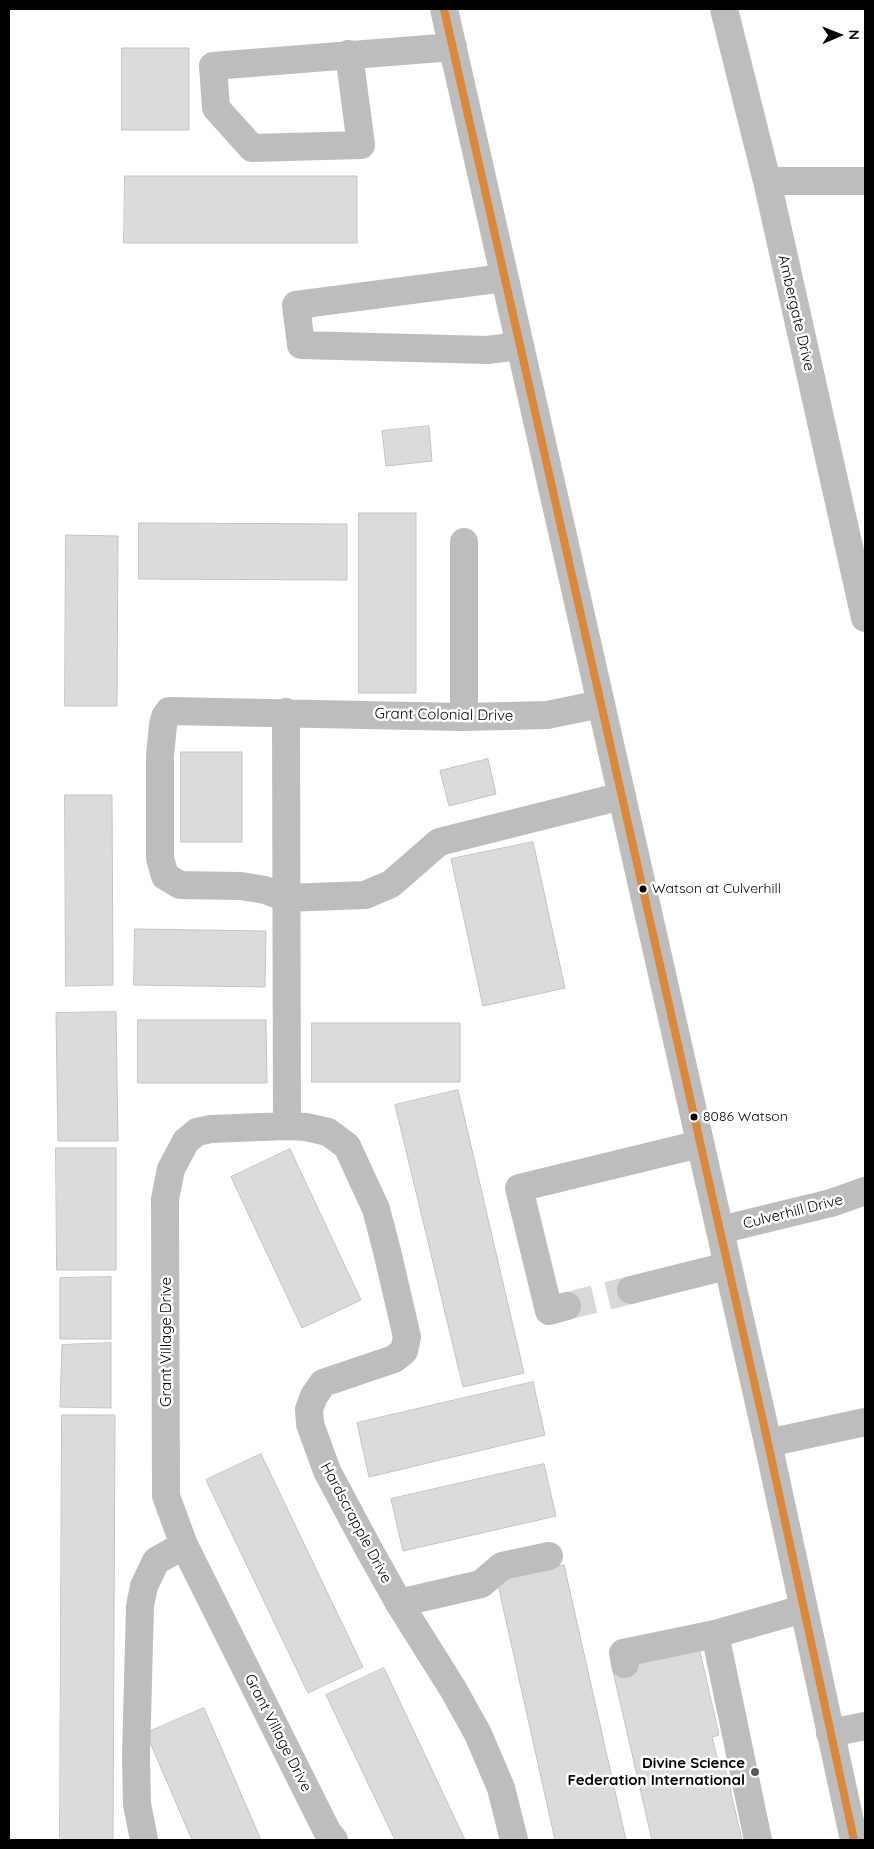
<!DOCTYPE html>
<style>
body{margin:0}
#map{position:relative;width:874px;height:1849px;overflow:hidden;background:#fff;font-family:Quicksand,sans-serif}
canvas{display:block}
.frame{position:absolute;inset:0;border:10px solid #000;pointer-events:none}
.north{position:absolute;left:814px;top:10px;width:50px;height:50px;-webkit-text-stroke:4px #fff;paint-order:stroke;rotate:89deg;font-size:14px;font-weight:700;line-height:20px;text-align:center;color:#000}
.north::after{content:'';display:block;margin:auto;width:18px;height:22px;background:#000;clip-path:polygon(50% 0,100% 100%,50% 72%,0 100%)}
</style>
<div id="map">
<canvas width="874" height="1849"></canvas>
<div class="frame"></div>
<div class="north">N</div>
</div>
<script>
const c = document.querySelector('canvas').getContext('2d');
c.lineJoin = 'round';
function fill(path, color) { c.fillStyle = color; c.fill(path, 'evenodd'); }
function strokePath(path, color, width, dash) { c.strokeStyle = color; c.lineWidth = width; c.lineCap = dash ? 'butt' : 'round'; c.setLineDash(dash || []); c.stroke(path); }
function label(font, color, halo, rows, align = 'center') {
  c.font = font + ' Quicksand,sans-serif'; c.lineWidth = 5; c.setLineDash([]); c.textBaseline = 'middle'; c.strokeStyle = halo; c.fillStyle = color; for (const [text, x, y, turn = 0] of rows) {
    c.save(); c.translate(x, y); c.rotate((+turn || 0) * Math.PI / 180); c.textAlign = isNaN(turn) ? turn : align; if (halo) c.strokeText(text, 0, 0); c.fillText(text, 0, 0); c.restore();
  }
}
const building = new Path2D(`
 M122 48H189V130H122Z
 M125 176H357V243H124Z
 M429 426 432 461 386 466 382 431Z
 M359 513H416V693H359Z
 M139 523 347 524V580L139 579Z
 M66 535 118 536 117 706H65Z
 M181 752H242V842H181Z
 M488 759 496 794 449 806 440 771Z
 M65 795H112L113 985 66 986Z
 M533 842 565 988 483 1006 451 859Z
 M135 929 266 931 265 987 134 985Z
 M116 1012 118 1141H58L56 1013Z
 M138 1020H266L267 1083H138Z
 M312 1023H460V1082H312Z
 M458 1090 524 1373 463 1387 395 1105Z
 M56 1148H116V1270H57Z
 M290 1149 361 1300 302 1328 231 1177Z
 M111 1277V1339H60V1278Z
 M111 1343V1408L60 1407 62 1345Z
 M533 1382 545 1435 369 1477 357 1423Z
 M62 1415H115L113 1840H60Z
 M261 1454 363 1667 308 1693 206 1480Z
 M544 1464 556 1516 403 1551 391 1499Z
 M564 1565 626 1840H555L497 1580Z
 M699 1647 719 1735 712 1737 719 1765 724 1763 742 1840H652L612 1667Z
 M384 1668 465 1840H395L326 1695Z
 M204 1708 261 1840H192L146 1733Z`);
fill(building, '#dbdbdb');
strokePath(building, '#c3c3c3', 1);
strokePath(new Path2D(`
 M567 1306 631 1290`), '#d9d9d9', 28, [28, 14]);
strokePath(new Path2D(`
 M724 9 767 181 865 618
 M349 54 361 145 252 148 216 108 213 66 453 47
 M767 181H865
 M504 278 296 305 301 345 487 350 520 346
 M464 542V717
 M601 704 547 715 464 717 169 711 165 717 163 725 160 756V858L165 876 180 885 241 886 265 890 286 898 365 895 391 884 439 842 622 796
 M286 712 287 1126
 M720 1230 831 1203 865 1191
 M631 1290 727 1266
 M567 1306 549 1311 519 1188 700 1144
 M768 1443 865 1422
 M399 1603 481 1584 502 1566 549 1556
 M715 1634 758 1840
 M625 1664 623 1653 715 1634 803 1609
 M830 1733 865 1726
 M144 1840 137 1804 136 1756 140 1606 144 1586 156 1561 184 1545
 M334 1840 327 1831 184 1545 166 1496 165 1199 171 1169 186 1141 197 1132 211 1129 287 1126 306 1127 328 1132 347 1146 376 1209 387 1251 407 1337 404 1351 394 1359 323 1383 314 1396 309 1409 310 1424 327 1471 367 1546 399 1603 453 1689 478 1734 501 1788 514 1840`), '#bdbdbd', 28);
strokePath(new Path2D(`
 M444 9 768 1443 854 1840`), '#bdbdbd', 28);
strokePath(new Path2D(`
 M444 9 768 1443 854 1840`), '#db8839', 8);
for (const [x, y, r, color] of [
 [643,889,4.5,"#000"],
 [694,1117,4.5,"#000"],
 [755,1772,5,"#595959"]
]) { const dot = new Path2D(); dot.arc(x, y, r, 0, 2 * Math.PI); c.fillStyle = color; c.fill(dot); strokePath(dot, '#fff', 2); }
label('14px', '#000', '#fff', [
 ["Watson at Culverhill",652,889],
 ["8086 Watson",703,1117]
], 'left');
label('15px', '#000', '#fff', [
 ["Ambergate Drive",796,313,77],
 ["Grant Colonial Drive",444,715,1],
 ["Culverhill Drive",793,1212,-14],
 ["Grant Village Drive",166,1342,-90],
 ["Hardscrapple Drive",356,1523,62],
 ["Grant Village Drive",278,1733,63]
]);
label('bold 15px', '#000', '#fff', [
 ["Divine Science",745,1763],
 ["Federation International",745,1780]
], 'right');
</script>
